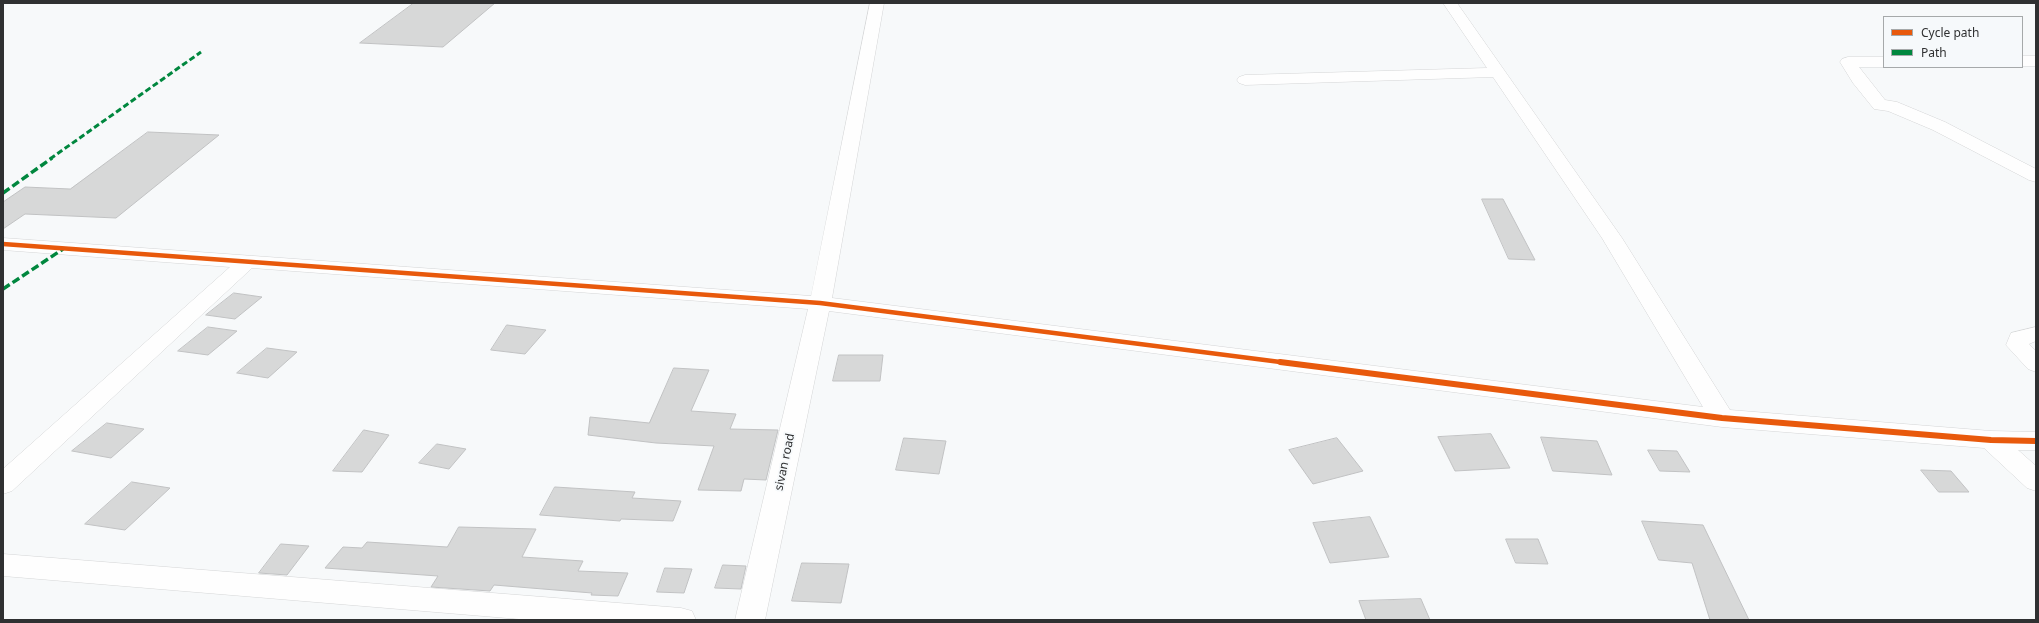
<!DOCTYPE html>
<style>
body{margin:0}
#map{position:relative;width:2039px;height:623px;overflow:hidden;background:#f7f9fa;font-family:"Noto Sans",sans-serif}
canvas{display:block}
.frame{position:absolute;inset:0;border:4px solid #2f3031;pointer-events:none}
.legend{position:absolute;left:1883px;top:16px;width:140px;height:52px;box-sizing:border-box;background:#f6f9fb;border:1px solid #a6a9aa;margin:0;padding:5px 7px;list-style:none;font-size:12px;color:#2f3031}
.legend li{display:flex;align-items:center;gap:8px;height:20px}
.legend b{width:20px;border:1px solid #a6a9aa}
</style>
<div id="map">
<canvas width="2039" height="623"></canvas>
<div class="frame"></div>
<ul class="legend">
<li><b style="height:5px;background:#e8590c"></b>Cycle path</li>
<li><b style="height:5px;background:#00873e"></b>Path</li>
</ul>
</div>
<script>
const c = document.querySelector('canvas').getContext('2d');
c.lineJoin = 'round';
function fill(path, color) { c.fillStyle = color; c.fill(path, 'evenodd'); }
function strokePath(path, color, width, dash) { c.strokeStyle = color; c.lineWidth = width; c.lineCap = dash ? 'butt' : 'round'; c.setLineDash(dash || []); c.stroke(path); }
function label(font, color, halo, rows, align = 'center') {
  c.font = font + ' "Noto Sans",sans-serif'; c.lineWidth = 3.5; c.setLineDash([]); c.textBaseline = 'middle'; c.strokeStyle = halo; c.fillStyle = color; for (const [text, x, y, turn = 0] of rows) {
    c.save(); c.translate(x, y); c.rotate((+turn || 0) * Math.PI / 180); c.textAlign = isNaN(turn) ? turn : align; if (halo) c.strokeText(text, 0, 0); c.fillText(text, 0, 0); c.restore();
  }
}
const building = new Path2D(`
 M414 3H495L443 47 360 43Z
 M148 132 219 135 116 218 25 214 3 229V202L25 187 70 189Z
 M1482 199H1503L1535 260 1509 259Z
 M234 293 262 297 235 319 206 315Z
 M507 325 546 330 525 354 491 350Z
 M208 327 237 331 208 355 178 351Z
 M267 348 297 352 268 378 237 373Z
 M839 355H883L880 381H833Z
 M674 368 709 370 691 411 736 414 730 429 778 430 766 480 744 479 741 491 698 490 714 446 656 443 588 435 590 417 649 423Z
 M107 423 144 429 111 458 72 451Z
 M364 430 389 435 362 472 333 471Z
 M1491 434 1510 468 1455 471 1438 437Z
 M1541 437 1597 441 1612 475 1553 471Z
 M904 438 946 441 939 474 896 470Z
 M1337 438 1363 471 1313 484 1289 450Z
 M437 444 466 449 449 469 419 463Z
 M1648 450 1677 451 1690 472 1660 471Z
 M1921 470 1951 471 1969 492H1939Z
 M132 482 170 488 125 530 85 524Z
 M555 487 635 492 632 498 681 501 673 521 621 519 620 521 540 515Z
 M1370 517 1389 557 1330 563 1313 523Z
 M1642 521 1703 525 1749 620H1710L1692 563 1659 560Z
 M459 527 536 529 522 557 583 561 578 571 628 573 618 596 591 595 592 593 494 585 490 591 431 587 438 576 325 568 343 547 362 548 367 542 447 547Z
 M1506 539H1538L1548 564 1516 563Z
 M281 544 309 546 287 575 259 573Z
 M802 563 849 564 841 603 792 601Z
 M723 565 746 566 741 589 715 588Z
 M665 568 692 569 684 593 657 592Z
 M1421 599 1430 620H1366L1359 601Z`);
fill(building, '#d7d8d8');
strokePath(building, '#c1c2c3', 1);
const minor = new Path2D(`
 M870 3H884L832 298 1703 407 1602 238 1493 77 1245 85 1239 83 1237 80 1239 77 1245 75 1487 68 1443 3H1457L1622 238 1730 410 1991 431 2036 432V450H2018L2036 466V491L2027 488 1984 448 1722 427 829 311 765 620H735L808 309 252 268 12 491 3 494V469L230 267 3 250V238L811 296Z
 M2022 56H2036V66H2022Z
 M1848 57H1884V67H1859L1885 100 1897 102 1945 122 2036 169V182L2029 180 1933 130 1888 111 1874 109 1853 83 1840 62 1842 59Z
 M2036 327V341L2029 344 2036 351V372L2028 369 2006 345 2011 333Z
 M3 554 681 608 692 611 696 620H531L3 576Z`);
strokePath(minor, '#d4d5d6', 1);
fill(minor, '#fefefe');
strokePath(new Path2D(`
 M50 159 201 52`), '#00873e', 3, [6, 3]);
strokePath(new Path2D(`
 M3 193 52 158
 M3 289 63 249`), '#00873e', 3.5, [8, 3.5]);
strokePath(new Path2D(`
 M3 244 820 303 1288 363`), '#e8590c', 4.5);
strokePath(new Path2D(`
 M1280 362 1722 418 1991 440 2036 441`), '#e8590c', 6);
label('12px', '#2f3031', '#f6f9fb', [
 ["sivan road",785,462,-78]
]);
</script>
